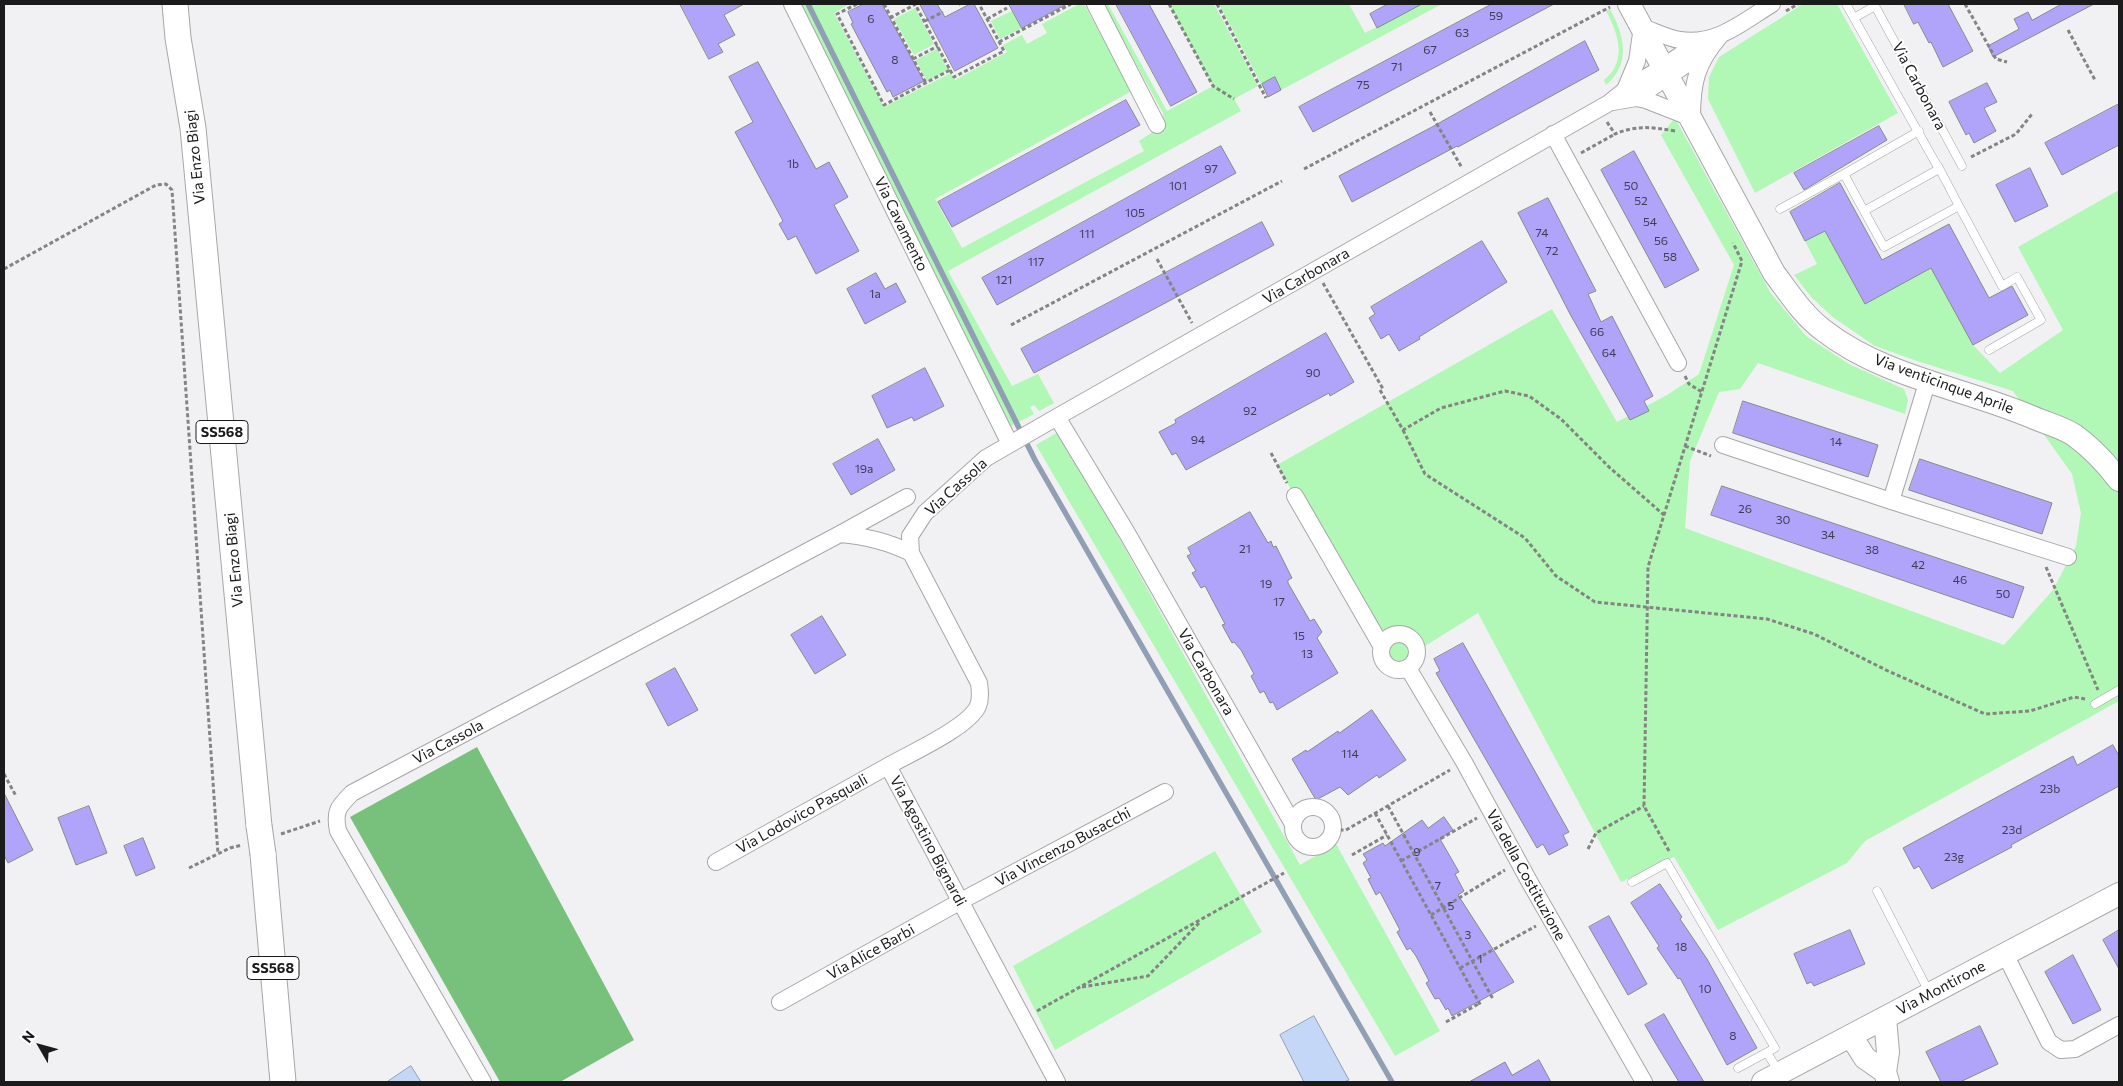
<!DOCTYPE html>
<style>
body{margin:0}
#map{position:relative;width:2123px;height:1086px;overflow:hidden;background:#f1f1f3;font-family:Commissioner,sans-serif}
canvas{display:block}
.frame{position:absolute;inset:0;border:5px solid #1b1b1c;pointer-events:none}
.north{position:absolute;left:15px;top:1021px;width:50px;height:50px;-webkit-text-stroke:4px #fff;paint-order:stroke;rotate:308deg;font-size:14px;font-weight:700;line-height:20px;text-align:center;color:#1b1b1c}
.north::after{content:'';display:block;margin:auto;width:18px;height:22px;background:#1b1b1c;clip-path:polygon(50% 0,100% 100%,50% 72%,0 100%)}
</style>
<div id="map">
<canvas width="2123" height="1086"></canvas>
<div class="frame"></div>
<div class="north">N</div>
</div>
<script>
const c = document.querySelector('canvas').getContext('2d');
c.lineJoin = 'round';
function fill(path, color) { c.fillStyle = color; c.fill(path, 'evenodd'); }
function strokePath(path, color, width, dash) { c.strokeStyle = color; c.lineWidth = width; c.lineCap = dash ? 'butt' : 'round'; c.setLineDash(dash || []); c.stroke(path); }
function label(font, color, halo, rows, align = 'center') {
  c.font = font + ' Commissioner,sans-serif'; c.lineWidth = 4; c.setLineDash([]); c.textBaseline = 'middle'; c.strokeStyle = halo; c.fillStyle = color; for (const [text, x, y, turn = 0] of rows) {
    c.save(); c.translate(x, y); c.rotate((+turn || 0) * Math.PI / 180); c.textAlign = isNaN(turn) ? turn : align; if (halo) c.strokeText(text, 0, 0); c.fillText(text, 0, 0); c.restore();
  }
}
fill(new Path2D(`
 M798 4H849L834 13 884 107 951 73 955 80 1007 52 1003 45 1022 35 1027 44 1047 33 1042 24 1079 4H1084L1132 91 935 199 962 248 1144 151 1139 141 1162 126 1163 113 1103 4H1108L1167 111 1213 86 1169 4H1214L1258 86 1234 99 1241 111 948 271 1012 386 1038 374 1054 403 1039 411 1034 405 1030 407 1034 414 1009 427Z
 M1219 4H1349L1365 33 1422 4H1442L1268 97Z
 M1803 4H1837L1898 113 1755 193 1708 99 1709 77 1719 57Z
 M915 8 934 44 914 55 894 19Z
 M1610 9C1624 35 1632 63 1606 85L1604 80C1628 61 1618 33 1606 11Z
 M1012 11 1022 28 1000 39 991 21Z
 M937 49 948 70 927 81 916 60Z
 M1675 118 1770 292 1806 336 1849 364 1904 389 1908 400 1905 414 1758 363 1740 389 1719 392 1690 461 1685 528 2004 645 2053 590 2076 546 2081 513 2072 474 2013 391 1917 361 1875 346 1834 318 1812 298 1794 275 1817 264 1805 241 1825 231 1865 304 1931 268 1973 345 2000 373 2063 330 2018 247 2119 190V701L1865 841 1847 863 1718 930 1674 857 1621 882 1478 613 1393 666 1277 465 1552 309 1617 422 1667 395 1699 374 1734 265 1661 135Z
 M1060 431 1300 865 1336 844 1440 1031 1395 1056 1036 445Z
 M1215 851 1262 932 1055 1050 1013 966Z`), '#b1f7b5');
fill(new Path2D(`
 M477 747 634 1040 560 1082H500L350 817Z`), '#77c17c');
const water = new Path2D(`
 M1314 1016 1349 1080 1344 1082H1304L1280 1035Z
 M411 1066 421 1082H387Z`);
fill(water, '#c4d7f7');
strokePath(water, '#919fb5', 1);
strokePath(new Path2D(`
 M808 4 1035 460 1392 1082`), '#919fb5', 5.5);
const building = new Path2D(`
 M680 4H744L724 15 735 35 718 44 723 52 709 59Z
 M864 4H882L924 81 893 97 890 90 887 92 851 24 853 23 848 12Z
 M920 4H937L945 17 970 4H974L998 48 955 71Z
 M1009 4H1067L1022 28Z
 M1116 4H1149L1197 92 1171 106Z
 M1388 4H1422L1377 28 1370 14Z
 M1492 4H1554L1313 132 1299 107Z
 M1904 4H1948L1973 51 1943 67 1931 42 1929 43 1918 22 1914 24Z
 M2062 4H2094L1993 57 1988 46 2019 29 2014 19 2028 12 2032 20Z
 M1585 41 1599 70 1458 147 1457 146 1352 202 1339 176 1432 127Z
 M758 62 816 169 829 162 848 197 834 205 859 251 816 274 796 236 788 240 779 224 783 221 735 132 753 122 729 77Z
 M1275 77 1281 90 1268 97 1262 84Z
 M1987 83 1997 102 1984 108 1996 131 1974 143 1969 133 1966 135 1949 102Z
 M1126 100 1140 125 952 227 938 202Z
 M2119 104V145L2062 175 2045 143Z
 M1879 126 1887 140 1804 190 1794 173Z
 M1221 146 1236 173 997 305 982 278Z
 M1634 151 1699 270 1665 288 1601 170Z
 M2030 168 2048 206 2015 222 1996 185Z
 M1840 183 1882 260 1949 224 1989 298 2012 286 2028 315 1973 345 1931 268 1865 304 1825 231 1805 241 1790 212Z
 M1548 198 1596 291 1588 294 1601 322 1612 316 1653 396 1644 401 1649 411 1630 420 1570 314 1518 213Z
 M1262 222 1274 245 1034 373 1021 349Z
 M1482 241 1507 282 1419 337 1420 339 1399 351 1389 334 1381 339 1369 318 1375 314 1371 307Z
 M876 273 885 289 896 283 906 302 865 324 847 289Z
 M1326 333 1354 382 1330 396 1329 393 1186 470 1176 453 1172 455 1159 432 1176 423 1175 420Z
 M925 368 944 406 914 421 912 417 887 428 872 396Z
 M1743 401 1878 445 1868 477 1733 433Z
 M878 439 895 470 851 495 833 464Z
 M1920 459 2052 503 2042 534 1909 490Z
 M1722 486 2024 587 2013 618 1711 515Z
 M1250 512 1268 543 1271 541 1273 547 1276 546 1292 578 1288 580V583L1310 621 1314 619 1322 632 1317 638 1338 673 1277 710 1273 702 1270 703 1264 691 1260 693 1251 676 1254 674 1241 650 1234 642 1232 643 1222 625 1225 624 1205 586 1201 588 1192 573 1196 571 1187 556 1191 554 1188 548Z
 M822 616 846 655 815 674 791 635Z
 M1463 643 1569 832 1563 835 1568 845 1549 855 1543 844 1537 848 1436 673 1440 671 1434 659Z
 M675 668 698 710 668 726 646 684Z
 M1372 710 1406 760 1379 778 1377 775 1348 795 1340 787 1316 800 1292 759 1306 750 1307 752 1338 731 1339 733Z
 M2113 745 2119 756V786L2011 845 2012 847 1932 889 1919 866 1914 869 1903 848 2073 756 2077 765Z
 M4 793 33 850 8 863 4 855Z
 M89 806 107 853 76 865 58 818Z
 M1444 817 1453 830 1440 839 1459 872 1455 874 1464 891 1458 895 1514 982 1452 1016 1448 1008 1446 1010 1439 998 1435 999 1426 983 1429 981 1416 956 1410 948 1407 950 1397 932 1400 930 1380 892 1376 895 1368 879 1371 878 1363 863 1367 860 1363 854 1383 843 1385 846 1422 820 1428 828Z
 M143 838 155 868 136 876 124 846Z
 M1660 884 1682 917 1680 919 1707 959 1757 1048 1727 1065 1680 978 1678 979 1657 948 1659 946 1631 903Z
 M1609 916 1647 984 1628 995 1589 927Z
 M1850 930 1865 964 1814 986 1811 982 1807 984 1794 954Z
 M2119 930V969L2103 940Z
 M2073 955 2101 1010 2073 1024 2045 972Z
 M1664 1014 1679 1040 1704 1082H1679L1656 1044 1645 1025Z
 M1980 1026 1998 1064 1960 1082H1941L1926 1052Z
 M1539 1060 1551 1082H1469L1505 1062 1512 1075Z`);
fill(building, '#b0a4fa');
strokePath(building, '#89888b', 1);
const lane = new Path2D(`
 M1846 4 1939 169 1864 211 1844 174 1919 131
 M1874 4 1962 166
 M1854 18 1875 6
 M1959 206 2002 286 2017 277 2041 320 1989 350
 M1780 209 1844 174
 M1864 211 1884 247 1959 206 1938 166
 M2095 704 2119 690
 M1632 882 1667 863 1775 1048 1738 1068
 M1877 891 1929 992
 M1767 1053 1779 1072`);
const street = new Path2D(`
 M792 4 1010 444
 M1095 4 1157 125
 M1625 90 1663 67 1702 40
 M1636 98 1705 52
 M1613 102 1636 98 1646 100 1692 118C1692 83 1696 64 1720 36
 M1553 134 1678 363
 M1723 445 1891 501 2068 557
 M1295 496 1382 647
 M1891 501 1928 380
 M840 534C864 536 889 542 911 553L910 536 925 513 986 458 1057 417
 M911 553 979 683C980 691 981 699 978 706 969 727 909 754 888 766L1057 1082
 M1381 652a18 18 0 1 1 36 0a18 18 0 1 1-36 0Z
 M1408 668 1464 762 1529 881 1644 1082
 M1293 827a20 20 0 1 1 40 0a20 20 0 1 1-40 0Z
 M1293 824 1127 533 1057 417 1609 103 1625 90 1637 61 1642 27C1654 31 1667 38 1680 40 1716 46 1744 21 1772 4
 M716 862 888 766
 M2005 954 2049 1042 2061 1050 2075 1049 2119 1025
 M780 1002 961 901 1165 792
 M483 1082 338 831C334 811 338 807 352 793L840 534 907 497`);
const secondary = new Path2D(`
 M1629 4 1774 273C1789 293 1803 315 1823 330 1883 377 1964 388 2032 417 2045 423 2062 427 2074 435 2092 448 2106 463 2119 480
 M1885 1018 1888 1052 1885 1072 1888 1082
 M1851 1036 1865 1058 1885 1072
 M1763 1082 2119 894`);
const primary = new Path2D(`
 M175 4 178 38 193 128 259 826
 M263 854 283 1082`);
strokePath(lane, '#a7a7a9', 9);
strokePath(street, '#a7a7a9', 18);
strokePath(secondary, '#a7a7a9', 24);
strokePath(primary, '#a7a7a9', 27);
strokePath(new Path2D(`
 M857 4 837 14 884 105 950 70 915 4
 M884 4 926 83
 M959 4H960
 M1169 4 1213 86 1234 99
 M1217 4 1266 98
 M1965 4 1996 59 2007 62
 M1786 11 1798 4
 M890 18 916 4
 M987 19 1007 8
 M925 21 943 12
 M2068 30 2095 80
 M999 42 1071 4
 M913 59 938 46
 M950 70 954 77 1004 51 979 4
 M1430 112 1462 168
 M1607 122 1615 134C1637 125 1652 127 1675 131
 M1581 153 1615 134
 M1971 157 2016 134 2032 114
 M1304 169 1610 7
 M1157 259 1192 323
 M4 269 156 185 166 184 172 190 218 854
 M1323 283 1383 389
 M1011 325 1282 181
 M1685 376 1689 384 1702 392
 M1380 390 1403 430 1441 408 1505 391 1529 396 1561 419 1609 467 1664 515
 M1403 430 1425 474 1525 538 1556 576 1595 602 1767 619 1814 634 1888 671 1985 714 2030 711 2074 697 2085 699
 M1685 446 1711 456
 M1271 453 1287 483
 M2046 567 2098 690
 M4 774 16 796
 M1388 806 1493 999
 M1375 813 1481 1006
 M1333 830H1346L1450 770
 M281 834 320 821
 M1588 849 1596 833 1644 806
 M1669 851 1644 806 1648 567 1742 261 1733 243
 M1352 855 1387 835
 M1401 861 1477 818
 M189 868 230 848 242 845
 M1431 915 1505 870
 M1460 968 1536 926
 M1082 987 1148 976 1199 923
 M1037 1011 1284 873
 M1446 1022 1480 1003`), '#848485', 3, [4, 2.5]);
strokePath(lane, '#fff', 8);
strokePath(street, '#fff', 16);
strokePath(secondary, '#fff', 22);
strokePath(primary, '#fff', 25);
const primaryBridge = new Path2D(`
 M259 826 263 854`);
strokePath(primaryBridge, '#a7a7a9', 27, []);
strokePath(primaryBridge, '#fff', 25);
label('12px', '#403d54', null, [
 ["59",1496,16],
 ["6",871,19],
 ["63",1462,33],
 ["67",1430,50],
 ["8",895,60],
 ["71",1397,67],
 ["75",1363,85],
 ["1b",793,164],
 ["97",1211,169],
 ["101",1178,186],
 ["50",1631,186],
 ["52",1641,201],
 ["105",1135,213],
 ["54",1650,222],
 ["74",1542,233],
 ["111",1087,234],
 ["56",1661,241],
 ["72",1552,251],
 ["58",1670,257],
 ["117",1036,262],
 ["121",1004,280],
 ["1a",875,294],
 ["66",1597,332],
 ["64",1609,353],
 ["90",1313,373],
 ["92",1250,411],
 ["94",1198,440],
 ["14",1836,442],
 ["19a",864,469],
 ["26",1745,509],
 ["30",1783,520],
 ["34",1828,535],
 ["21",1245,549],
 ["38",1872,550],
 ["42",1918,565],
 ["46",1960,580],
 ["19",1266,584],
 ["50",2003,594],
 ["17",1279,602],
 ["15",1299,636],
 ["13",1307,654],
 ["114",1350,754],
 ["23b",2050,789],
 ["23d",2012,830],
 ["9",1417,852],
 ["23g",1954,857],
 ["7",1438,886],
 ["5",1451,906],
 ["3",1468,935],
 ["18",1681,947],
 ["1",1480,959],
 ["10",1705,989],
 ["8",1733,1036]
]);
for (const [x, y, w] of [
 [222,432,52],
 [273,968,52]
]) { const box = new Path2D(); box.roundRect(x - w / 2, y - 11.5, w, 23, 4); c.fillStyle = '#fff'; c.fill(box); strokePath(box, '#1b1b1c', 1); }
label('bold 14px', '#1b1b1c', null, [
 ["SS568",222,432],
 ["SS568",273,968]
]);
label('15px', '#1b1b1c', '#fff', [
 ["Via Carbonara",1919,86,62],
 ["Via Enzo Biagi",195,157,-96],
 ["Via Cavamento",901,224,64],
 ["Via Carbonara",1306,276,-30],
 ["Via venticinque Aprile",1944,384,20],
 ["Via Cassola",956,487,-42],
 ["Via Enzo Biagi",234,560,-95],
 ["Via Carbonara",1206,672,60],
 ["Via Cassola",448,742,-28],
 ["Via Lodovico Pasquali",802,814,-29],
 ["Via Agostino Bignardi",928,841,62],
 ["Via Vincenzo Busacchi",1063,847,-28],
 ["Via della Costituzione",1526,875,61],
 ["Via Alice Barbi",871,952,-29],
 ["Via Montirone",1941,988,-28]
]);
</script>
